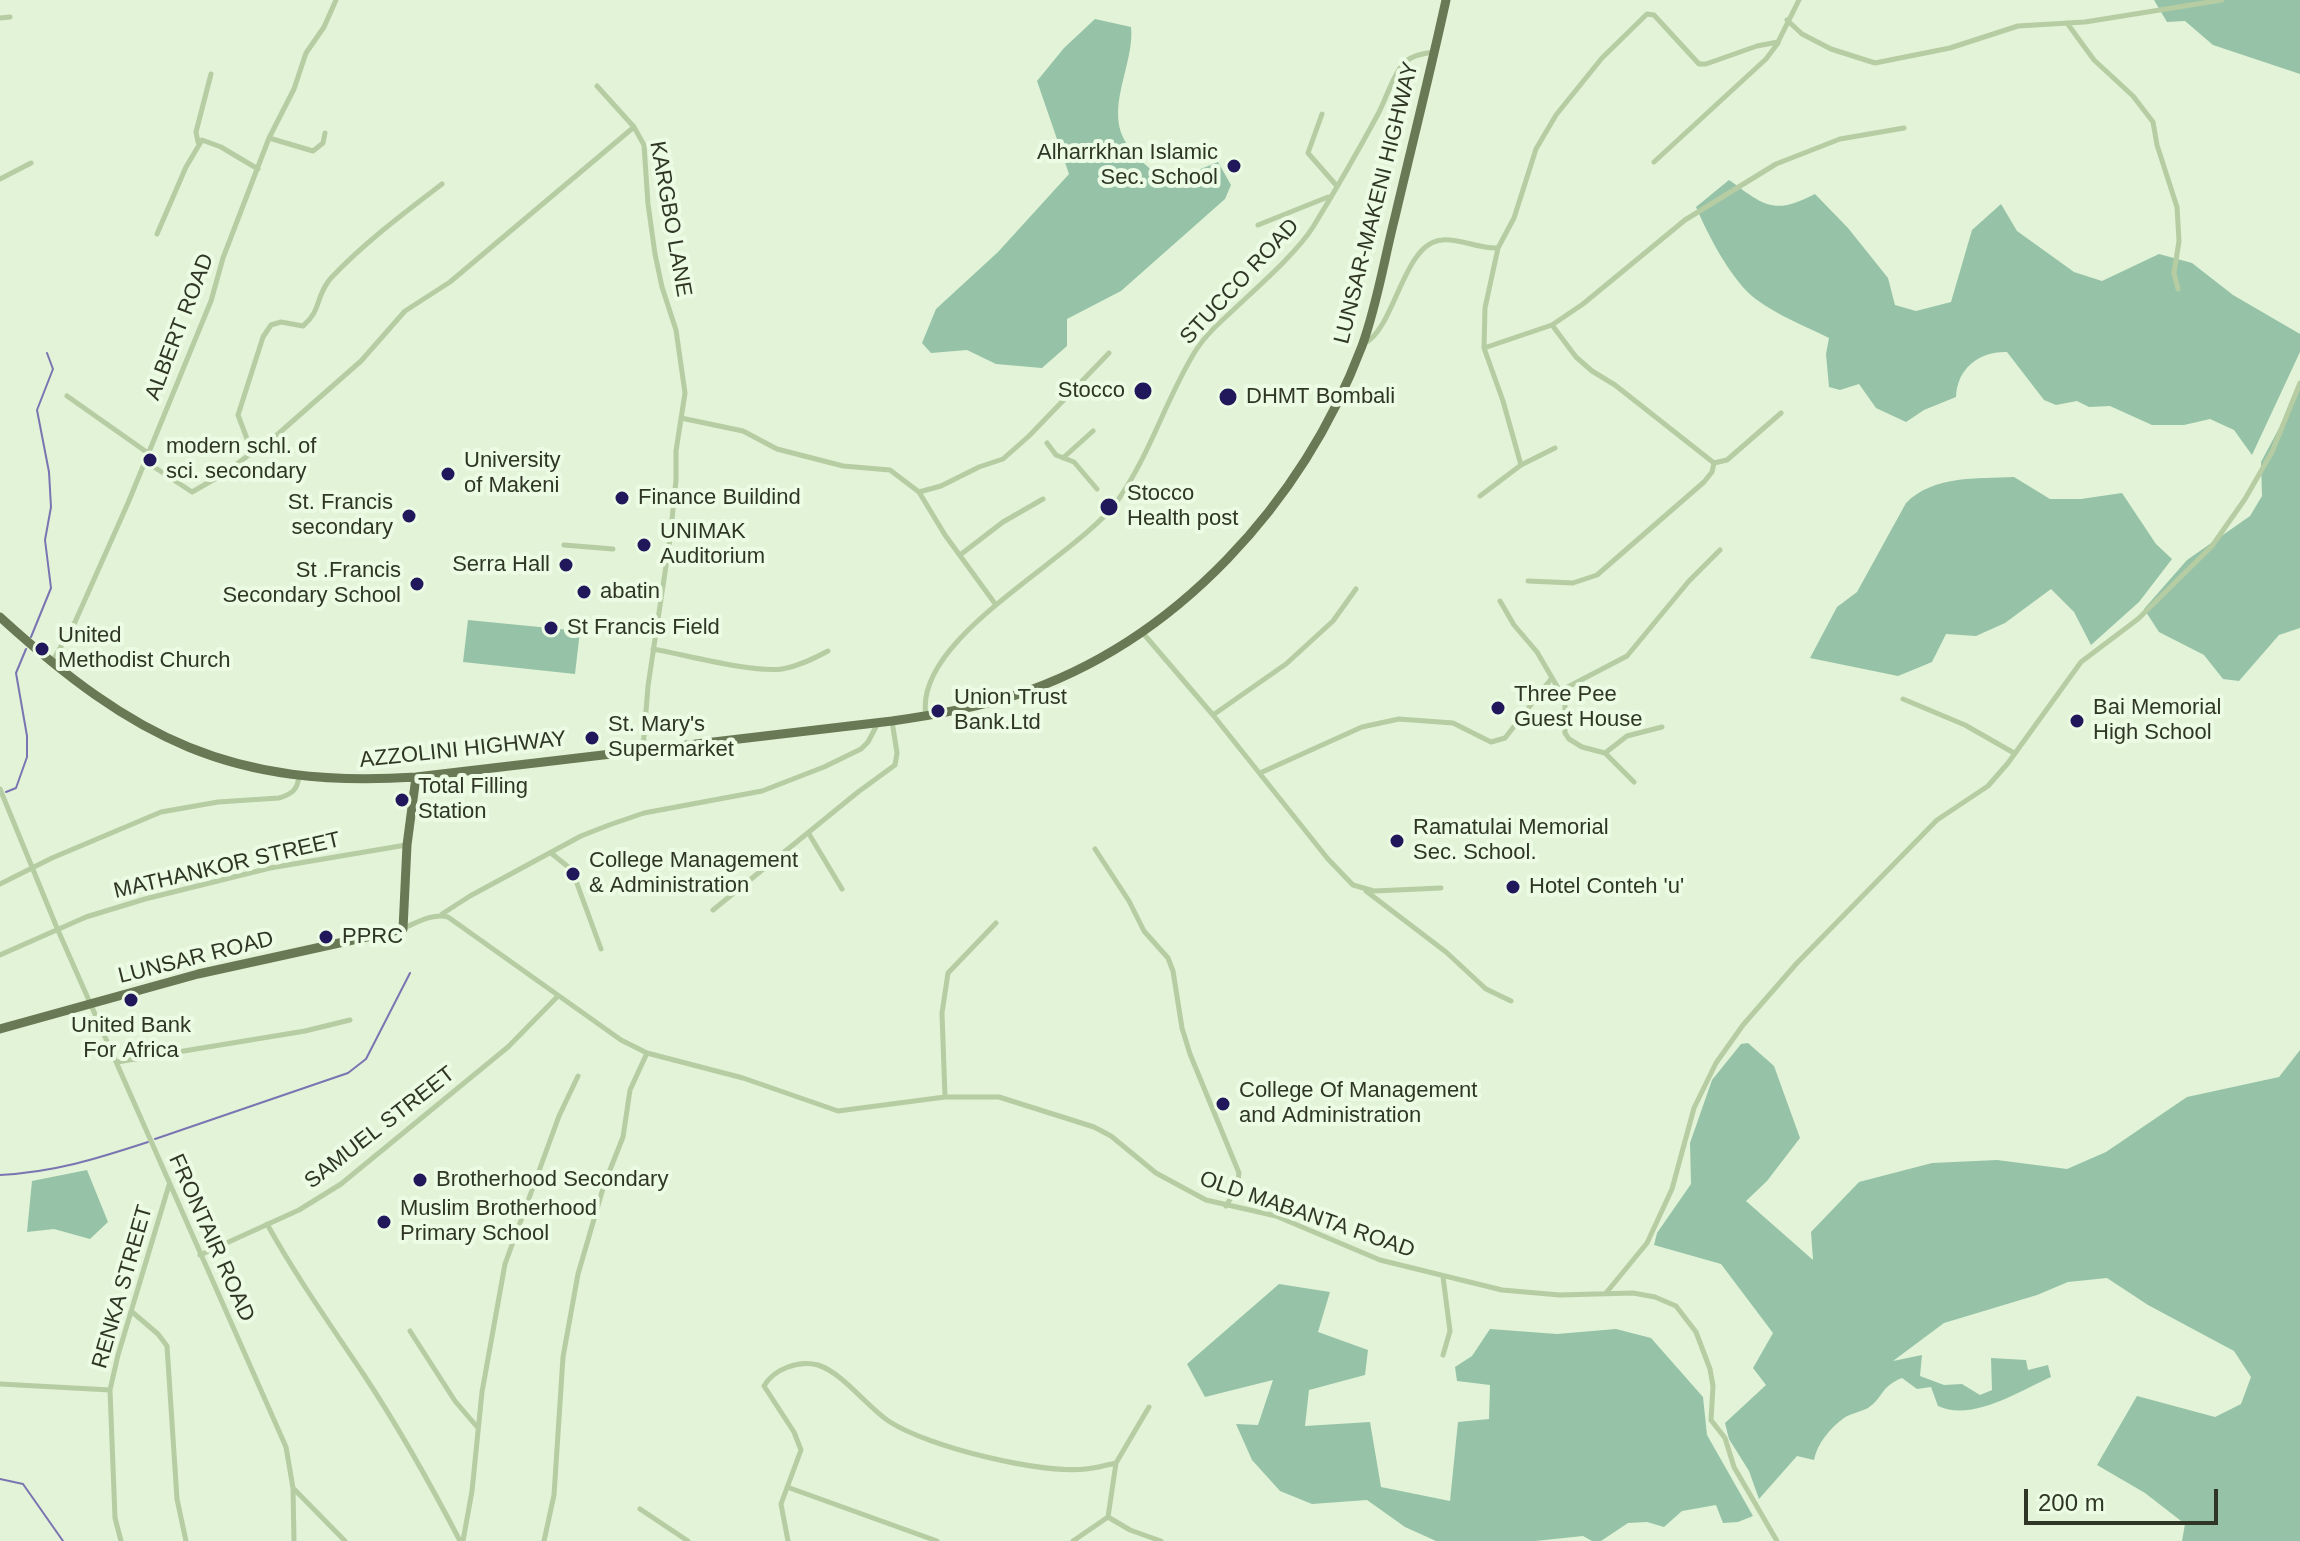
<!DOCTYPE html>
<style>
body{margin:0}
#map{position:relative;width:2300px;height:1541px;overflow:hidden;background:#e2f3d7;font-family:Helvetica,sans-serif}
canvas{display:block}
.scale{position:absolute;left:2024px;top:1489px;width:194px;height:36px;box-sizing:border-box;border:4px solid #2f3625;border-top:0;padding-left:10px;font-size:24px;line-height:28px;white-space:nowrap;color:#2f3625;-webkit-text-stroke:6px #ecfbe4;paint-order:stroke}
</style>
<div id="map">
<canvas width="2300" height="1541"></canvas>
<div class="scale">200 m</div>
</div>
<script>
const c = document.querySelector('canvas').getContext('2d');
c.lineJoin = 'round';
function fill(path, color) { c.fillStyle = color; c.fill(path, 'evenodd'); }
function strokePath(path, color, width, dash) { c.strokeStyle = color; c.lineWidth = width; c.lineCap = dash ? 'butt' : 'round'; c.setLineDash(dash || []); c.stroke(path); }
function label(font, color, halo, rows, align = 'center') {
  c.font = font + ' Helvetica,sans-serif'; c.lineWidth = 8; c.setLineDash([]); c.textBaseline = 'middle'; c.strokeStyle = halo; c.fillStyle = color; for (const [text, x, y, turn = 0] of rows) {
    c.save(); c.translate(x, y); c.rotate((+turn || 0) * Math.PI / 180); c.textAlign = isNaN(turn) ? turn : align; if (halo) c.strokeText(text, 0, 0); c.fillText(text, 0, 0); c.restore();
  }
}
fill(new Path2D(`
 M2154 0H2300V74L2213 45 2185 21 2167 22Z
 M1095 19 1131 27C1135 66 1101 113 1130 148 1140 161 1154 172 1166 183L1218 162 1231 185 1225 199 1121 291 1067 319V346L1042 368 996 364 967 350 931 353 922 343 936 309 998 252 1069 174 1037 81 1064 48Z
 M1729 180C1764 205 1773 216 1815 194L1848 228 1888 278 1895 305 1916 311 1951 302 1972 230 2001 204 2017 231 2074 272 2102 281 2159 254 2192 263 2233 295 2300 334V352L2252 455 2234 430 2210 419 2184 425H2152L2110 406 2089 407 2077 401 2056 405 2044 400 2007 352C1980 351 1957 368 1956 397L1924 410 1906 422 1876 408 1859 384 1840 390 1829 387 1826 354 1829 338C1805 326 1779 316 1757 300 1732 282 1708 235 1696 207Z
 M2300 389V628L2279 635 2239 681 2223 679 2204 655 2159 632 2144 609 2187 560 2250 516 2262 496 2261 462Z
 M2014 477 2050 499H2081L2122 493 2156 544 2172 559 2139 602 2091 645 2074 612 2051 589 2005 623 1976 636 1946 634 1932 662 1898 676 1810 658 1837 607 1857 592 1906 503C1934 475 1976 479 2014 477Z
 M468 620 580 631 575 674 463 662Z
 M1748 1043 1774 1066 1800 1138 1767 1181 1746 1201 1813 1260 1811 1232 1859 1182 1932 1163 1997 1160 2067 1169 2106 1152 2187 1097 2279 1077 2300 1050V1541H2182L2185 1524 2145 1493 2097 1465 2137 1396 2215 1417 2241 1404 2251 1377 2234 1351 2148 1305 2107 1278 2068 1282 2037 1295 1944 1323 1893 1361 1922 1355 1920 1376 1944 1385 1962 1384 1980 1395 1992 1390 1991 1358 2026 1360 2028 1370 2048 1365 2051 1377C2019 1391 1973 1422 1938 1406L1931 1387 1917 1389 1902 1378C1881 1386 1883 1398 1868 1408 1861 1412 1851 1413 1844 1418 1830 1428 1817 1444 1814 1460L1797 1456 1759 1499 1749 1471 1729 1439 1725 1423 1766 1385 1753 1368 1773 1333 1721 1264 1654 1245 1657 1233 1691 1184 1690 1143 1712 1080 1741 1044Z
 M87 1170 108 1222 90 1239 54 1229 27 1232 32 1181Z
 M1279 1284 1330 1292 1318 1332 1368 1350 1365 1375 1309 1390 1305 1426 1370 1422 1381 1487 1450 1501 1458 1422 1489 1419 1490 1385 1457 1381 1455 1367 1472 1356 1490 1329 1557 1334 1616 1329 1651 1338 1703 1397 1707 1435 1753 1516 1738 1522 1723 1523 1716 1505 1682 1511 1664 1527 1647 1522 1628 1523 1601 1541H1592L1583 1536 1535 1541H1436L1405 1527 1367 1500 1312 1504 1280 1491 1252 1460 1236 1424 1258 1425 1273 1380 1205 1397 1187 1364Z`), '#96c3a8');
strokePath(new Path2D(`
 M31 637 51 588 45 540 51 507 49 472 37 410 53 369 47 353
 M6 792 16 788 27 757V736L16 673 26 649
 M155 1139 348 1073 366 1059 410 973
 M0 1175C55 1172 96 1159 148 1142
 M0 1479 23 1484 63 1541`), '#7b74b2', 2);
strokePath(new Path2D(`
 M0 18 10 17
 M1787 20 1802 34 1831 49 1875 63 1950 48 2018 26 2085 22 2222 0
 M2067 23 2094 60 2133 96 2153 122 2157 145 2177 207 2179 241 2174 273 2178 289
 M597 86 634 127 644 145 648 204 655 254 662 287 676 330 685 393 676 451V480L670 539 648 686 643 749
 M1322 114 1308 153 1336 185
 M269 138 313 151 323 143 325 133
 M198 142 196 132 211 74
 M1654 162 1766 59 1778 43
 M0 179 31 163
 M1258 225 1328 197
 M157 234 186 167 202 140 221 147 258 169
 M1552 325 1576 357 1592 371 1615 385 1714 463
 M1365 343C1396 326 1403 243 1442 240 1459 238 1479 249 1498 248
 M1484 348 1552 325 1583 304 1685 220 1776 164 1840 139 1904 128
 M67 396 148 453
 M681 418 743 431 777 449 843 466 890 470 919 492 945 535 996 605
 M1047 443 1056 455 1074 462 1097 489
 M252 452 238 415 263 337 271 325 281 322 303 326C322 310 315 296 331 278 364 243 404 213 442 184
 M1063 458 1093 431
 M145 461 192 492 220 476 278 434 361 361 405 311 450 282 634 127
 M1714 463 1727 460 1781 413
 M1521 465 1555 448
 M919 492 941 486 979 467 1003 459 1029 436 1109 353
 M1480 496 1521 465 1503 401 1484 348 1485 308 1498 248 1514 218 1536 149 1556 115 1602 58 1647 14 1654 15 1699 64H1706L1757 46 1778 42 1799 0
 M564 545 613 549
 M960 555 1003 522 1043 499
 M1528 581 1573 583 1597 575 1704 482 1712 472 1714 463
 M1500 601 1514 625 1537 652 1565 700V733L1569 739 1582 747 1605 753 1634 782
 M1142 632 1213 715 1328 859 1353 885 1374 891 1441 888
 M653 649C686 655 752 673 782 669 799 666 813 659 828 651
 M52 662 75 622 128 503 211 301 223 258 269 138 294 89 306 53 324 27 336 0
 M1560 691 1627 656 1689 581 1720 550
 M1903 699 1965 725 2014 753
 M1213 715 1286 664 1333 621 1356 589
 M926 716C912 637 1078 558 1118 500 1151 453 1166 398 1196 350 1205 336 1217 325 1229 314 1254 290 1296 254 1313 227 1335 191 1357 153 1377 116 1386 100 1392 76 1405 62 1413 55 1423 54 1433 52
 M1605 753 1627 736 1662 727
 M1260 773 1362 727 1399 719 1453 723 1491 742 1505 738 1551 679
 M0 789 57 928 286 1447 293 1488 294 1541
 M809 834 842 889
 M1095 849 1129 901 1144 931 1168 958 1173 971 1182 1028 1190 1054 1239 1173 1237 1188 1226 1206
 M551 853 572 870 601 949
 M0 884 52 858 161 812 218 802 279 798C292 794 298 790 299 775
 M1366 891 1446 952 1486 989 1511 1001
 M713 910 858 792 895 765 897 753 892 721
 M442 914 470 896 581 836 609 825 644 813 762 791 824 767 861 749 868 742 878 723
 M404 928C418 922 433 913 448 917L621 1040 647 1053 743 1078 838 1111 945 1097H999L1094 1127 1111 1136 1156 1173 1206 1200 1276 1216 1380 1260 1502 1290 1560 1295 1633 1293 1655 1297 1676 1306 1696 1332 1710 1369 1713 1386 1711 1420 1725 1438 1734 1467 1777 1541
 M0 955 86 917 145 899 270 868 406 845
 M117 1062 305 1031 350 1020
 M945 1097 942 1013 948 973 996 923
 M267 1224C297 1278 330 1324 364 1375 399 1428 431 1485 460 1541
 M200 1255 299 1210 341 1184 508 1047 558 996
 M1606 1293 1647 1243 1672 1189 1694 1108 1716 1063 1743 1025 1797 963 1937 820 1988 786 2008 763 2081 662 2138 619 2212 546 2245 499 2272 452 2300 383
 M131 1311 158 1334 167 1346 177 1499 186 1541
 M410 1331 455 1401 478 1428
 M1443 1355 1450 1331 1443 1277
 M0 1384 110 1390
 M787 1487 937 1541
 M294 1489 345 1541
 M640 1509 688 1541
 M1108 1517 1130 1530 1161 1541
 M121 1541 115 1518 110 1390 118 1355 169 1185
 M463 1541 472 1491 482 1392 505 1264 559 1116 578 1076
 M544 1541 554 1495 563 1357 578 1274 604 1185 623 1137 630 1090 647 1053
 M788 1541 781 1504 801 1450 794 1432 764 1386C774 1369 798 1360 818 1365 843 1373 867 1407 890 1422 929 1447 1040 1474 1086 1469 1096 1468 1106 1465 1116 1463
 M1073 1541 1108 1517 1116 1463 1149 1407`), '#b6cca2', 5);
strokePath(new Path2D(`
 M0 617C134 739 231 789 416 777L892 721C934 715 976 708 1016 695 1177 642 1303 502 1362 346 1377 305 1384 260 1395 217 1412 145 1430 73 1446 0
 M0 1029 198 974 403 929 407 845 416 777`), '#6a7955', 9);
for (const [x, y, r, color] of [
 [1234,166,8,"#21175b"],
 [1143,391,10,"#21175b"],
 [1228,397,10,"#21175b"],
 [150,460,8,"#21175b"],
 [448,474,8,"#21175b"],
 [622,498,8,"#21175b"],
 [1109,507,10,"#21175b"],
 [409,516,8,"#21175b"],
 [644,545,8,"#21175b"],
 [566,565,8,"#21175b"],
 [417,584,8,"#21175b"],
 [584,592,8,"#21175b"],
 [551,628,8,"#21175b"],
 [42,649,8,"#21175b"],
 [1498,708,8,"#21175b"],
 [938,711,8,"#21175b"],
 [2077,721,8,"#21175b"],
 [592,738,8,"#21175b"],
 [402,800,8,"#21175b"],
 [1397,841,8,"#21175b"],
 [573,874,8,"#21175b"],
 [1513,887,8,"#21175b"],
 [326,937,8,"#21175b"],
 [131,1000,8,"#21175b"],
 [1223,1104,8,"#21175b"],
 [420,1180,8,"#21175b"],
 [384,1222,8,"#21175b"]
]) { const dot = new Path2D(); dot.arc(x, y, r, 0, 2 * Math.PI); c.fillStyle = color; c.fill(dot); strokePath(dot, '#ecfbe4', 3); }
label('22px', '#2f3625', '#ecfbe4', [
 ["Alharrkhan Islamic",1218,153,"right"],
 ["Sec. School",1218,178,"right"],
 ["Stocco",1125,391,"right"],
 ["DHMT Bombali",1246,397],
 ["modern schl. of",166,447],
 ["sci. secondary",166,472],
 ["University",464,461],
 ["of Makeni",464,486],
 ["Stocco",1127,494],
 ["Health post",1127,519],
 ["Finance Buildind",638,498],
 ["St. Francis",393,503,"right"],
 ["secondary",393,528,"right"],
 ["UNIMAK",660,532],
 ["Auditorium",660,557],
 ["Serra Hall",550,565,"right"],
 ["St .Francis",401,571,"right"],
 ["Secondary School",401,596,"right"],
 ["abatin",600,592],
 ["St Francis Field",567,628],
 ["United",58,636],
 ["Methodist Church",58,661],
 ["Three Pee",1514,695],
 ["Guest House",1514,720],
 ["Union Trust",954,698],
 ["Bank.Ltd",954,723],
 ["Bai Memorial",2093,708],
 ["High School",2093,733],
 ["St. Mary's",608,725],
 ["Supermarket",608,750],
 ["Total Filling",418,787],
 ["Station",418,812],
 ["Ramatulai Memorial",1413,828],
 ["Sec. School.",1413,853],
 ["College Management",589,861],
 ["& Administration",589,886],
 ["Hotel Conteh 'u'",1529,887],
 ["PPRC",342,937],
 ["United Bank",131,1026,"center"],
 ["For Africa",131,1051,"center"],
 ["College Of Management",1239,1091],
 ["and Administration",1239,1116],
 ["Brotherhood Secondary",436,1180],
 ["Muslim Brotherhood",400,1209],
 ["Primary School",400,1234]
], 'left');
label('22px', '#2f3625', '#ecfbe4', [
 ["LUNSAR-MAKENI HIGHWAY",1377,203,-76],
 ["KARGBO LANE",670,219,80],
 ["STUCCO ROAD",1240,282,-47],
 ["ALBERT ROAD",180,327,-69],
 ["AZZOLINI HIGHWAY",463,750,-6],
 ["MATHANKOR STREET",227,866,-13],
 ["LUNSAR ROAD",196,958,-14],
 ["SAMUEL STREET",380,1128,-38],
 ["OLD MABANTA ROAD",1307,1215,19],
 ["FRONTAIR ROAD",211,1238,66],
 ["RENKA STREET",123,1287,-74]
]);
</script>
